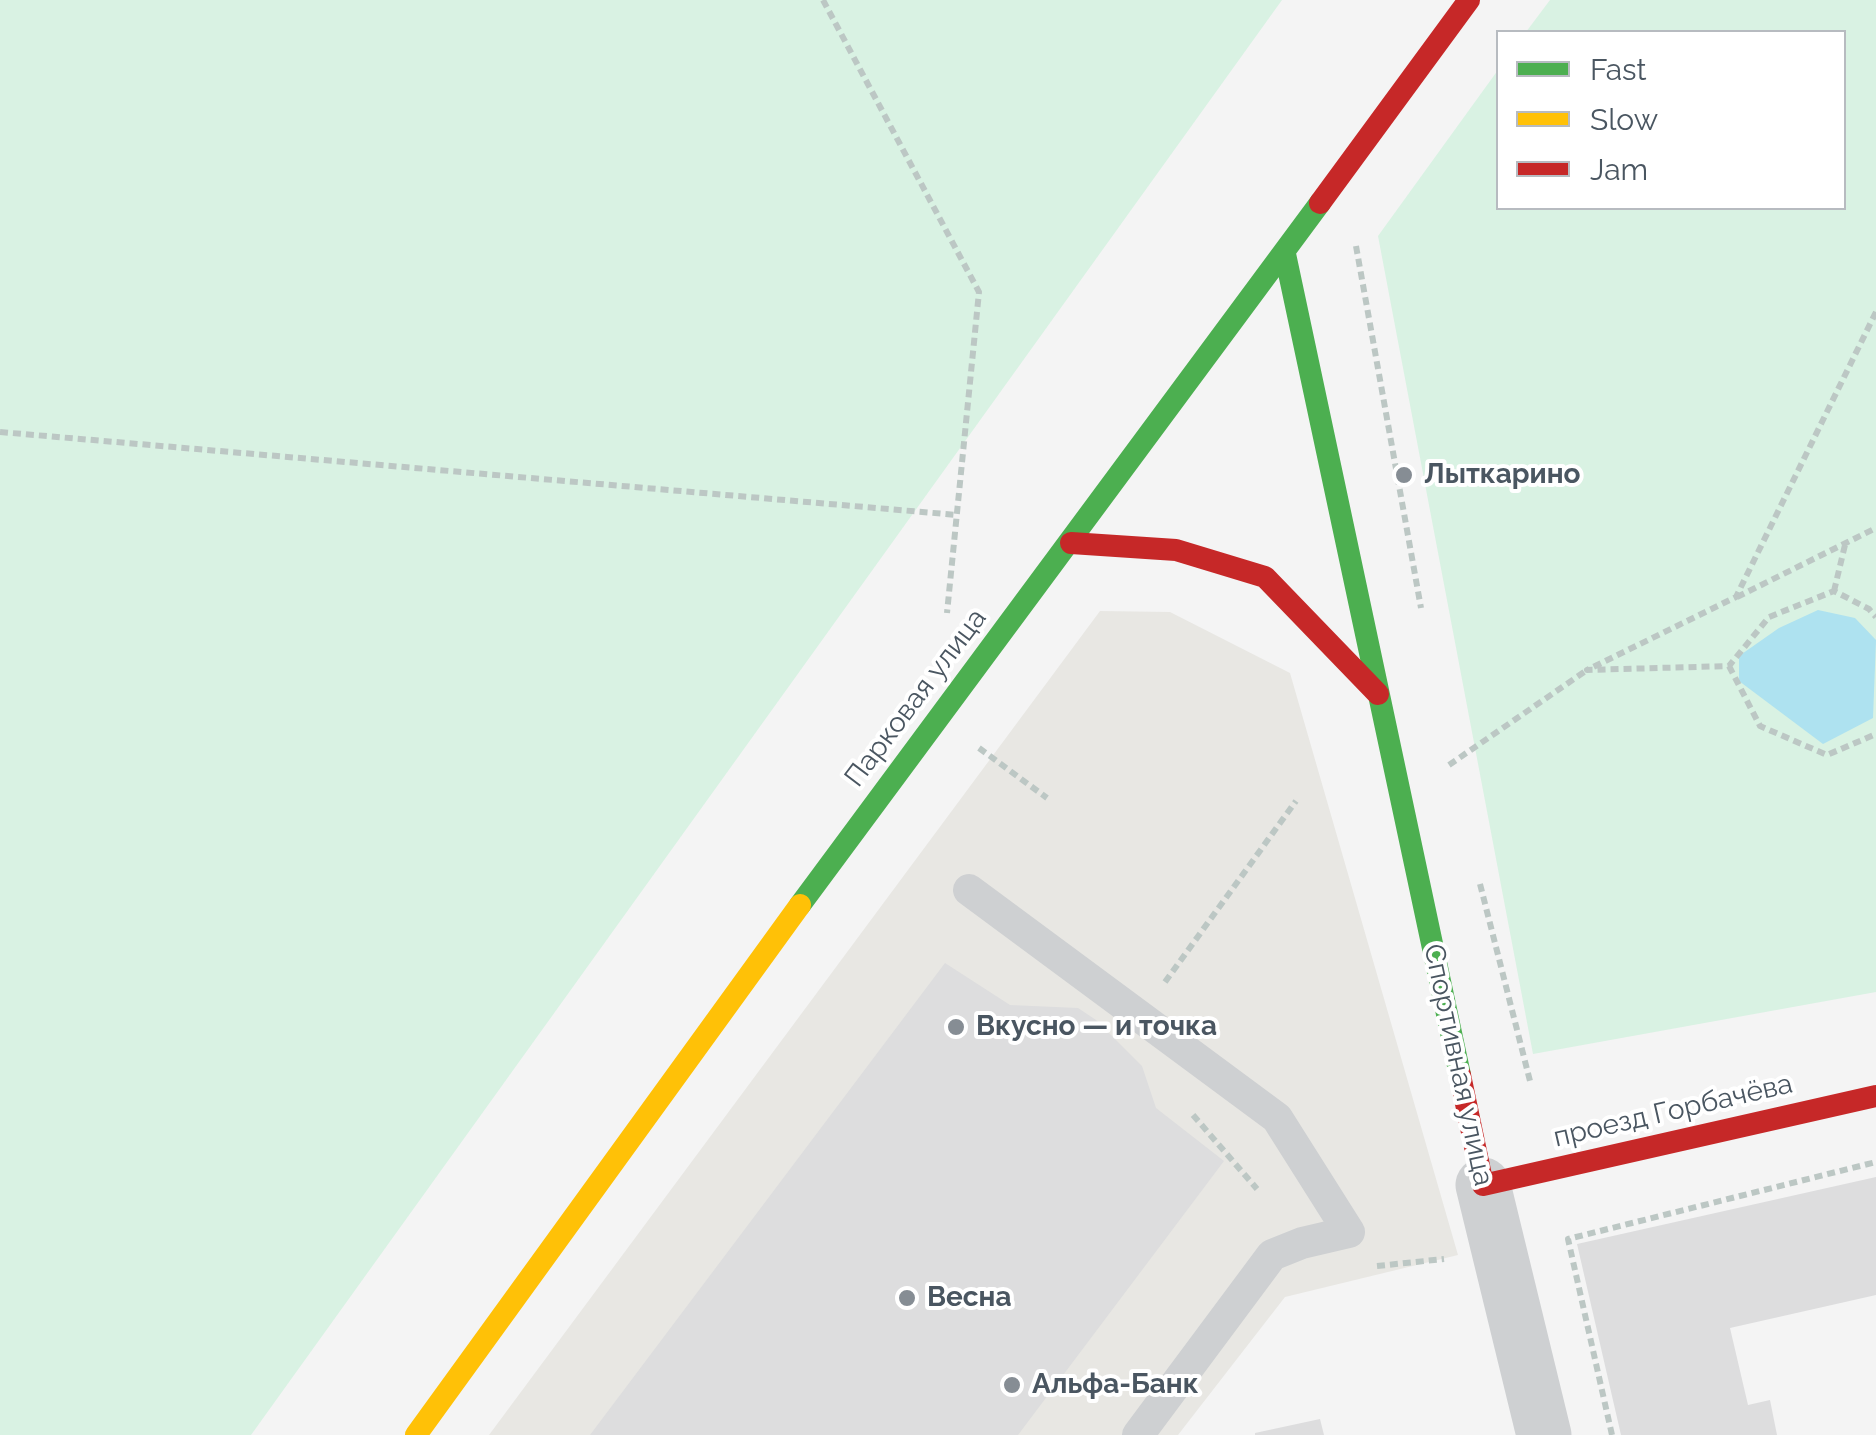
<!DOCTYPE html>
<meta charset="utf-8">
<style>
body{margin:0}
#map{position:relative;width:1876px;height:1435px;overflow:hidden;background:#f4f4f4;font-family:Raleway,sans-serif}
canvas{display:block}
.legend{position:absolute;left:1496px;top:30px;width:350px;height:180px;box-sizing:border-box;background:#fff;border:2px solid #b7bbc0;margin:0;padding:12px 18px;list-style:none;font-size:30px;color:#4a5661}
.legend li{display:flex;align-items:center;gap:20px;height:50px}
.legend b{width:50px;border:2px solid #b7bbc0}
</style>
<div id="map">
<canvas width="1876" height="1435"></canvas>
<ul class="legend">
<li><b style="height:12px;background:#4caf50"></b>Fast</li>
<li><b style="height:12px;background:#ffc107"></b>Slow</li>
<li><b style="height:12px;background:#c62828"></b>Jam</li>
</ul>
</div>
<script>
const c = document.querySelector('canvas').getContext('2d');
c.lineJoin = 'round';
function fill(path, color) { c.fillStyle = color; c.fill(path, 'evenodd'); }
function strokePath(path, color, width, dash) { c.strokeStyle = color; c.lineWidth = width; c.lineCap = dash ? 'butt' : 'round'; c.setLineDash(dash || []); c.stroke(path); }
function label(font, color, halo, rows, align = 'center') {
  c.font = font + ' Raleway,sans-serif'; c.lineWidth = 8; c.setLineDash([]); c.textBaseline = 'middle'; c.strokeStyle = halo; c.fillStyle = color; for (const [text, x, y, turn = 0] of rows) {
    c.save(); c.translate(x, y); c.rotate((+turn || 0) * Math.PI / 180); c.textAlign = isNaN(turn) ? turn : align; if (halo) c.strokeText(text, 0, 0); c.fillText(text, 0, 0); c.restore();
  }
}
fill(new Path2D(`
 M1100 611 1170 612 1290 673 1458 1255 1285 1297 1178 1435H489Z`), '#e8e7e3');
fill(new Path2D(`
 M0 0H1282L251 1435H0Z
 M1550 0H1876V992L1533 1054 1378 236 1498 70V208H1844V32H1526Z`), '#d9f2e3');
fill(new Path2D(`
 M1818 610 1855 618 1876 640 1873 718 1823 744 1739 681V656L1779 628Z`), '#aee2f0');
fill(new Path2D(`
 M945 963 1010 1005 1078 1008 1096 1020 1142 1066 1156 1108 1224 1161 1018 1435H590Z
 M1876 1177V1295L1730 1328 1748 1405 1770 1400 1777 1435H1621L1577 1244Z
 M1320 1419 1324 1435H1255V1433Z`), '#ddddde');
strokePath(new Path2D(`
 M823 0 979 292 947 613
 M1356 246 1421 608
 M1876 312 1736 597 1587 670 1729 666 1769 617 1834 591 1869 609 1876 617
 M0 432 957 515
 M1834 591 1845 545
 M1737 597 1876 528
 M1729 666 1760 726 1827 755 1876 734
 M979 748 1047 798
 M1449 765 1587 670
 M1480 884 1530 1081
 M1165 982 1296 801
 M1193 1115 1257 1189
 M1377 1266 1444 1259
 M1612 1435 1568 1239 1876 1162`), '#bcc7c4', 6, [8, 5]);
strokePath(new Path2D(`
 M969 890 1277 1118 1349 1232 1302 1243 1272 1255 1138 1435`), '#ced0d2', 32);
strokePath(new Path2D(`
 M1483 1185 1544 1435`), '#ced0d2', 55);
strokePath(new Path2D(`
 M1285 254 1460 1075
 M800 905 1320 203`), '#4caf50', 22);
strokePath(new Path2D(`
 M416 1435 800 905`), '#ffc107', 22);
strokePath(new Path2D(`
 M1320 203 1469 0
 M1071 543 1176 550 1265 577 1378 694
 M1460 1075 1483 1185 1876 1096`), '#c62828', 22);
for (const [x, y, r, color] of [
 [1404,475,10,"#868d94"],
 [956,1027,10,"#868d94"],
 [907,1298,10,"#868d94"],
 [1012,1385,10,"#868d94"]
]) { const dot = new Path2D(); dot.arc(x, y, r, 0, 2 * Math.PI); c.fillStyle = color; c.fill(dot); strokePath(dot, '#fff', 4); }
label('bold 28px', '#4a5661', '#fff', [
 ["Лыткарино",1424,475],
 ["Вкусно — и точка",976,1027],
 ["Весна",927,1298],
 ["Альфа-Банк",1032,1385]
], 'left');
label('28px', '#4a5661', '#fff', [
 ["Парковая улица",916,698,-53],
 ["Спортивная улица",1458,1065,78],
 ["проезд Горбачёва",1673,1111,-13]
]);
</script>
